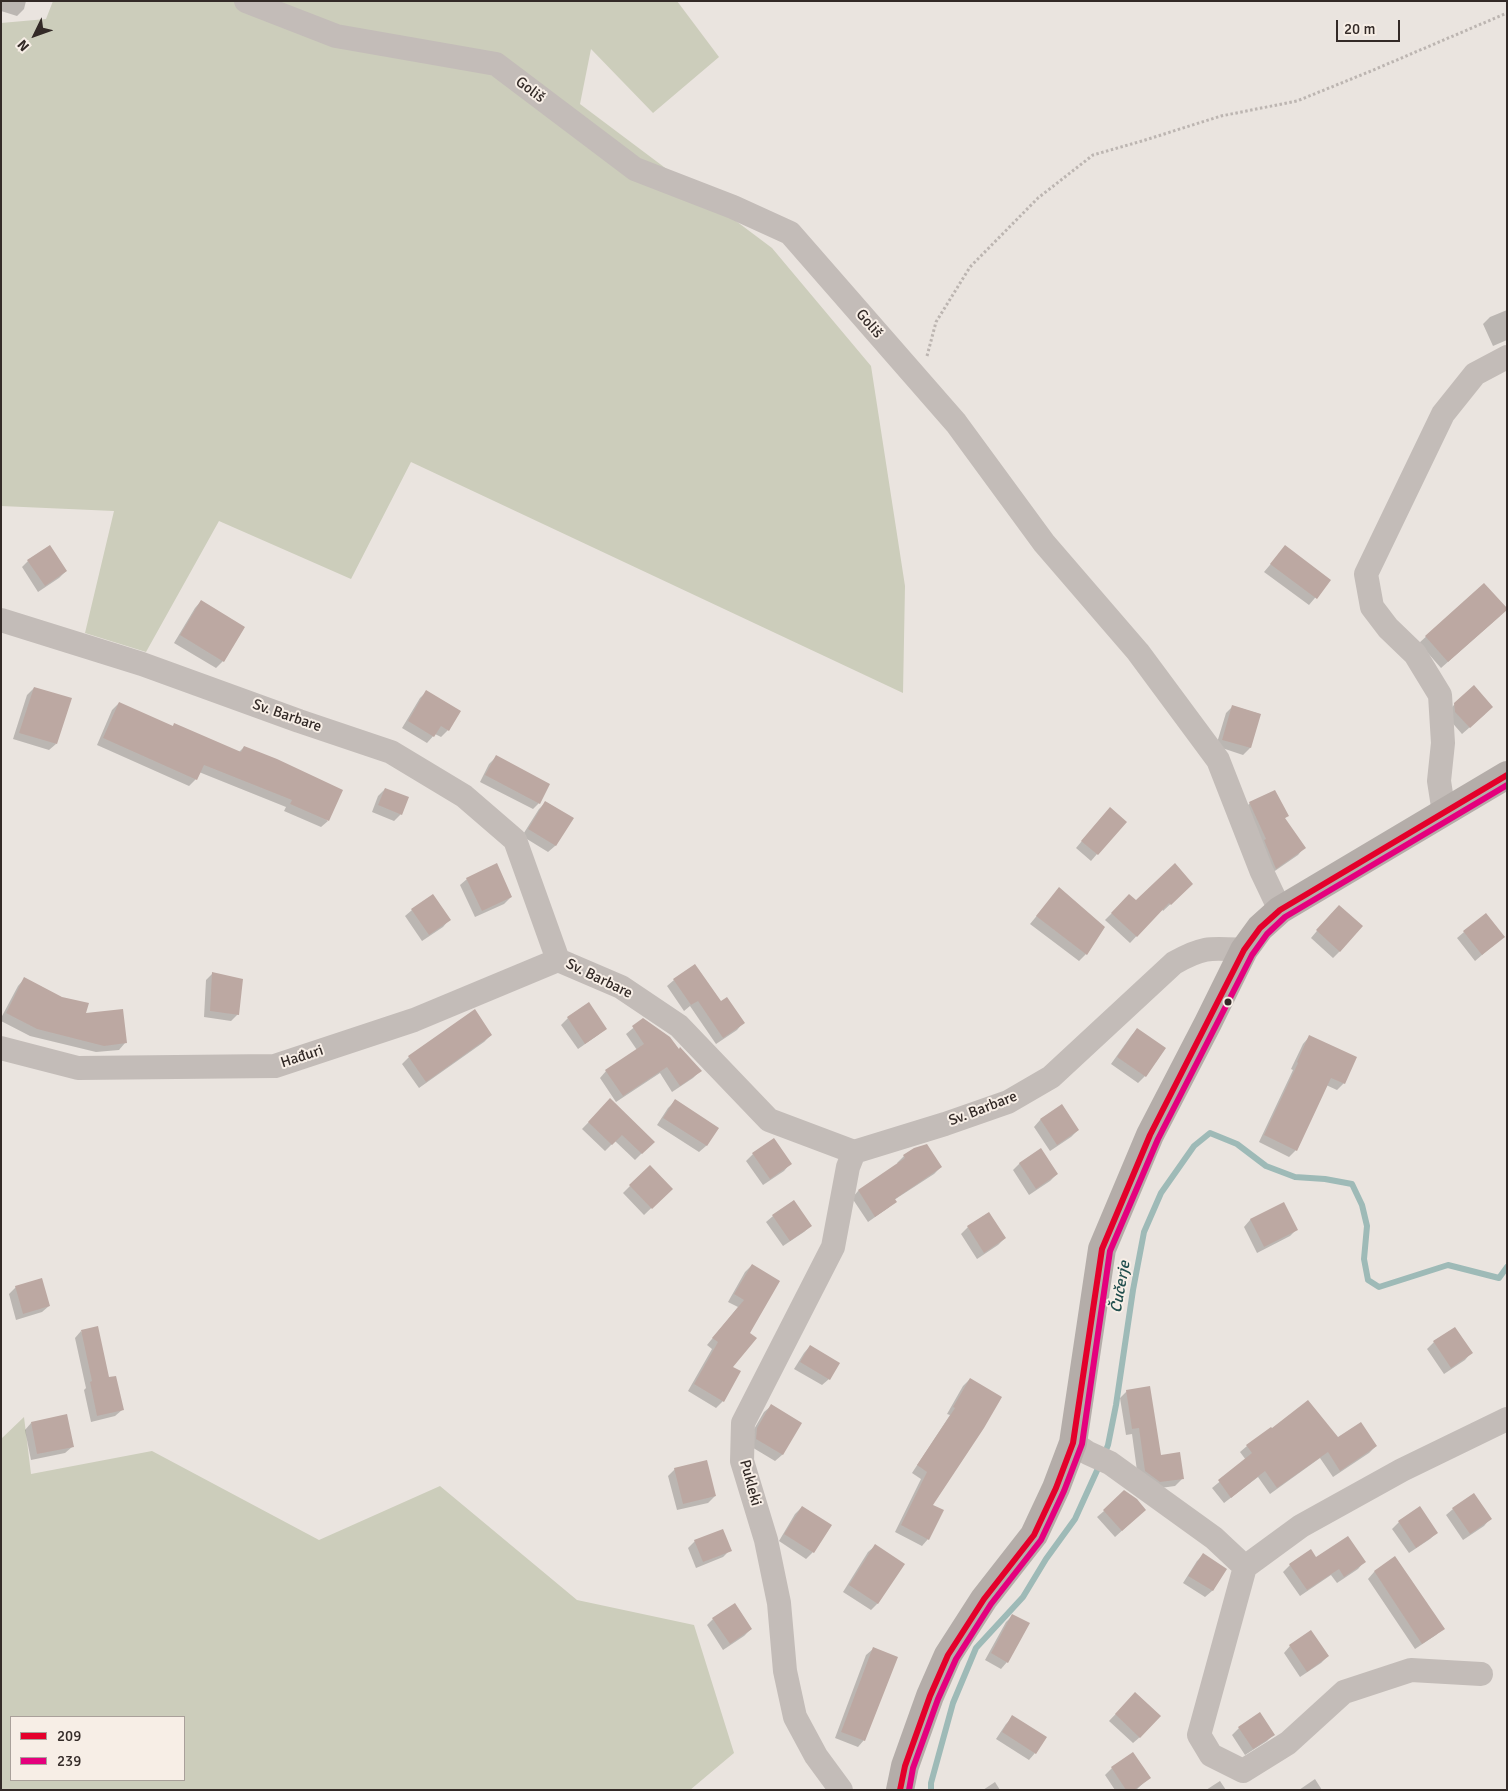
<!DOCTYPE html>
<meta charset="utf-8">
<style>
body{margin:0}
#map{position:relative;width:1508px;height:1791px;overflow:hidden;background:#eae4df;font-family:Signika,sans-serif}
canvas{display:block}
.frame{position:absolute;inset:0;border:2px solid #332a27;pointer-events:none}
.legend{position:absolute;left:10px;top:1716px;width:175px;height:65px;box-sizing:border-box;background:#f7eee6;border:1px solid #a9a09a;margin:0;padding:6px 9px;list-style:none;font-size:15px;color:#332a27}
.legend li{display:flex;align-items:center;gap:10px;height:25px}
.legend b{width:25px;border:1px solid #a9a09a}
.north{position:absolute;left:10px;top:10px;width:50px;height:50px;-webkit-text-stroke:4px #f7eee6;paint-order:stroke;rotate:228deg;font-size:14px;font-weight:700;line-height:20px;text-align:center;color:#332a27}
.north::after{content:'';display:block;margin:auto;width:18px;height:22px;background:#332a27;clip-path:polygon(50% 0,100% 100%,50% 72%,0 100%)}
.scale{position:absolute;left:1336px;top:20px;width:64px;height:22px;box-sizing:border-box;border:2px solid #332a27;border-top:0;padding-left:6px;font-size:15px;line-height:18px;white-space:nowrap;color:#332a27;-webkit-text-stroke:4px #f7eee6;paint-order:stroke}
</style>
<div id="map">
<canvas width="1508" height="1791"></canvas>
<div class="frame"></div>
<ul class="legend">
<li><b style="height:6px;background:#e4002b"></b>209</li>
<li><b style="height:6px;background:#e5007d"></b>239</li>
</ul>
<div class="north">N</div>
<div class="scale">20 m</div>
</div>
<script>
const c = document.querySelector('canvas').getContext('2d');
c.lineJoin = 'round';
function fill(path, color) { c.fillStyle = color; c.fill(path, 'evenodd'); }
function strokePath(path, color, width, dash) { c.strokeStyle = color; c.lineWidth = width; c.lineCap = dash ? 'butt' : 'round'; c.setLineDash(dash || []); c.stroke(path); }
function label(font, color, halo, rows, align = 'center') {
  c.font = font + ' Signika,sans-serif'; c.lineWidth = 4; c.setLineDash([]); c.textBaseline = 'middle'; c.strokeStyle = halo; c.fillStyle = color; for (const [text, x, y, turn = 0] of rows) {
    c.save(); c.translate(x, y); c.rotate((+turn || 0) * Math.PI / 180); c.textAlign = isNaN(turn) ? turn : align; if (halo) c.strokeText(text, 0, 0); c.fillText(text, 0, 0); c.restore();
  }
}
fill(new Path2D(`
 M53 1H677L719 57 653 113 591 49 580 104 772 248 871 366 905 586 903 693 411 462 351 579 219 521 146 652 85 633 114 511 1 506V23L46 19Z
 M24 1417 31 1474 152 1451 319 1540 440 1486 577 1600 694 1625 734 1753 690 1790H1V1439ZM11 1717H184V1780H11Z`), '#cccdbb');
fill(new Path2D(`
 M1 1H26L24 9 17 16 1 11Z
 M1507 310V340L1493 346 1483 324 1490 317Z
 M1285 547 1330 580 1309 605 1264 572Z
 M28 561 66 571 59 578 38 592 22 567Z
 M1484 584 1500 616 1441 668 1419 643Z
 M201 601 223 661 216 668 174 643 195 608Z
 M34 688 56 744 49 750 13 739 27 695Z
 M426 692 448 730 441 737 435 734 427 743 402 728 420 698Z
 M119 703 172 727 174 725 239 752 244 747 328 821 321 827 284 811 286 807 199 772 196 779 189 786 97 745 112 710Z
 M1455 704 1485 714 1462 734 1449 719 1448 711Z
 M1233 706 1260 714 1250 748 1243 755 1216 746 1226 713Z
 M496 757 539 803 533 809 480 782 489 764Z
 M385 789 401 814 394 821 372 812 378 796Z
 M546 802 572 818 555 846 548 852 522 836 539 809Z
 M1250 803 1287 816 1284 819 1304 848 1298 855 1269 875 1243 810Z
 M1103 816 1097 854 1091 861 1076 848Z
 M467 879 511 897 504 904 475 917 460 885Z
 M1192 884 1163 911 1162 909 1130 943 1105 920 1129 896 1136 902Z
 M1059 889 1086 954 1079 961 1030 924Z
 M412 910 449 920 443 927 422 941 405 916Z
 M1332 913 1340 951 1333 958 1311 938Z
 M1464 932 1503 937 1475 961 1457 938Z
 M212 974 238 1014 231 1021 204 1017 206 980Z
 M24 979 85 1014 125 1043 119 1050 96 1052 30 1036 1 1021V1018L18 986Z
 M674 980 721 1003 743 1023 737 1030 716 1044 690 1006 684 1011 667 986Z
 M475 1011 491 1035 484 1042 419 1088 402 1064 409 1057Z
 M568 1018 605 1029 598 1035 578 1049 561 1025Z
 M643 1020 700 1071 693 1078 672 1092 660 1073 616 1102 600 1078 606 1071 637 1050 626 1034Z
 M1137 1029 1164 1048 1145 1076 1138 1083 1111 1064 1131 1036Z
 M1309 1037 1344 1083 1337 1090 1326 1085 1296 1150 1289 1157 1259 1142 1293 1070 1291 1069 1303 1044Z
 M610 1100 653 1142 635 1160 615 1141 605 1151 582 1129Z
 M675 1101 717 1128 706 1146 699 1152 657 1125 668 1108Z
 M1061 1106 1078 1130 1071 1137 1050 1151 1034 1127 1040 1120Z
 M915 1149 941 1167 934 1174 894 1200 895 1202 888 1208 868 1222 852 1198 858 1191 898 1164 897 1163 904 1156Z
 M753 1154 790 1164 784 1171 763 1185 746 1161Z
 M1020 1163 1057 1174 1050 1181 1029 1195 1013 1170Z
 M650 1166 671 1189 644 1215 623 1193Z
 M1284 1204 1297 1229 1290 1236 1257 1253 1244 1227 1250 1220Z
 M988 1213 1005 1238 998 1245 977 1259 961 1234 968 1227Z
 M773 1216 811 1226 804 1232 783 1246 766 1222Z
 M752 1265 748 1333 731 1367 723 1401 716 1408 688 1391 712 1349 707 1345 738 1307 728 1302 745 1272Z
 M16 1287 49 1306 42 1312 16 1320 9 1294Z
 M81 1331 108 1379 122 1410 115 1416 91 1422 84 1390 86 1388 75 1338Z
 M1434 1342 1471 1353 1465 1360 1444 1374 1427 1349Z
 M810 1346 829 1379 822 1385 794 1369 804 1353Z
 M970 1379 931 1505 928 1539 922 1546 895 1532 921 1479 912 1473 950 1415 947 1414 963 1386Z
 M1127 1391 1160 1456 1182 1479 1175 1486 1153 1489 1138 1478 1132 1434 1126 1435 1120 1398Z
 M771 1406 800 1424 782 1455 775 1461 750 1446V1436L764 1412Z
 M31 1423 72 1447 65 1453 31 1460 25 1430Z
 M1337 1439 1376 1446 1369 1453 1333 1477 1320 1458 1270 1494 1258 1477 1224 1503 1212 1488 1246 1460 1240 1452 1247 1446Z
 M675 1469 715 1496 708 1503 677 1510 668 1476Z
 M802 1507 813 1552 806 1559 779 1541 795 1514Z
 M1453 1509 1490 1519 1484 1526 1463 1540 1446 1515Z
 M1104 1511 1138 1516 1115 1537 1097 1517Z
 M1399 1522 1437 1532 1430 1539 1409 1553 1392 1529Z
 M695 1541 730 1550 723 1557 696 1568 688 1548Z
 M875 1546 878 1603 871 1610 843 1592 868 1552Z
 M1203 1555 1225 1569 1212 1591 1205 1597 1183 1583 1197 1561Z
 M1395 1558 1443 1628 1436 1635 1415 1649 1368 1579 1374 1572Z
 M1316 1559 1364 1562 1358 1569 1337 1583 1331 1575 1300 1596 1283 1572 1290 1565Z
 M1013 1615 1007 1662 1001 1669 985 1660 1006 1622Z
 M713 1619 751 1629 744 1636 723 1650 707 1625Z
 M1290 1646 1328 1656 1321 1663 1300 1677 1284 1653Z
 M873 1649 864 1740 858 1747 835 1738 866 1655Z
 M1129 1700 1140 1737 1133 1743 1109 1721Z
 M1013 1717 1035 1753 1029 1760 996 1739 1006 1724Z
 M1239 1728 1273 1735 1267 1741 1245 1755 1232 1735Z
 M1112 1768 1149 1778 1136 1790H1115L1105 1775Z
 M1315 1779 1322 1790H1299Z
 M1220 1781 1226 1790H1206Z
 M995 1782 1000 1790H983Z`), '#0003');
strokePath(new Path2D(`
 M1104 1455 1108 1445 1116 1405 1133 1290 1144 1232 1161 1193 1194 1146 1210 1133 1237 1144 1266 1166 1295 1177 1325 1179 1352 1184 1362 1205 1367 1226 1364 1259 1368 1280 1379 1287 1448 1265 1499 1278 1507 1267
 M931 1790V1783L953 1703 976 1648 1023 1597 1046 1559 1075 1519 1100 1464`), '#9ebab7', 6);
fill(new Path2D(`
 M50 545 67 571 45 586 27 560Z
 M1285 545 1331 580 1317 599 1270 564Z
 M1484 583 1507 608V610L1448 662 1425 636Z
 M201 600 245 627 224 662 180 635Z
 M1474 685 1493 707 1470 728 1455 712 1454 703Z
 M34 687 72 698 57 744 19 733Z
 M426 690 461 711 449 731 441 726 434 737 408 721Z
 M119 702 173 726 174 723 241 752 244 746 277 759 343 790 329 821 290 804 292 800 204 765 197 780 103 738Z
 M1232 705 1261 714 1251 748 1222 740Z
 M496 755 550 784 540 804 485 775Z
 M385 788 409 797 402 815 378 805Z
 M1275 790 1289 816 1285 818 1306 848 1276 869 1264 840 1266 839 1249 802Z
 M545 801 574 818 556 846 528 829Z
 M1110 807 1127 822 1098 855 1081 841Z
 M497 863 512 897 482 911 466 878Z
 M1175 863 1193 884 1171 905 1169 903 1137 937 1111 913 1129 894 1136 900Z
 M1059 887 1105 927 1087 955 1036 916Z
 M433 894 451 920 429 935 411 909Z
 M1339 905 1363 926 1340 952 1316 930Z
 M1486 913 1505 937 1482 955 1463 931Z
 M695 964 721 1001 727 997 745 1023 723 1038 698 1001 691 1005 673 979Z
 M212 972 243 979 239 1015 210 1011Z
 M24 977 62 997 89 1003 86 1013 123 1009 127 1043 104 1046 37 1029 6 1013Z
 M589 1002 607 1029 585 1044 567 1017Z
 M475 1009 492 1035 426 1082 408 1056Z
 M643 1018 670 1037 679 1049 680 1047 702 1071 680 1086 667 1067 623 1096 605 1070 644 1044 632 1026Z
 M1137 1028 1166 1048 1146 1077 1117 1057Z
 M1309 1035 1357 1057 1345 1084 1331 1078 1297 1151 1264 1135 1298 1063 1297 1062Z
 M610 1098 655 1142 642 1154 622 1135 612 1145 588 1122Z
 M675 1099 719 1128 707 1146 663 1118Z
 M1062 1104 1079 1130 1057 1145 1040 1119Z
 M774 1138 792 1164 770 1179 752 1153Z
 M927 1144 942 1167 895 1199 897 1202 875 1217 858 1190 905 1158 903 1155 914 1148Z
 M1041 1148 1058 1174 1036 1189 1019 1163Z
 M650 1165 673 1189 652 1209 629 1185Z
 M794 1200 812 1226 790 1241 772 1215Z
 M1284 1202 1298 1230 1264 1247 1250 1219Z
 M989 1212 1006 1238 984 1253 967 1226Z
 M752 1264 780 1281 750 1333 757 1338 733 1367 741 1371 724 1402 694 1384 718 1342 712 1338 744 1300 734 1294Z
 M42 1278 50 1306 23 1314 15 1286Z
 M98 1326 109 1377 116 1376 124 1410 97 1416 90 1382 92 1381 81 1330Z
 M1455 1327 1473 1353 1451 1368 1433 1341Z
 M810 1345 840 1363 830 1380 800 1362Z
 M970 1378 1002 1397 984 1428 933 1505 944 1510 929 1540 901 1525 927 1472 917 1465 955 1408 953 1407Z
 M1150 1386 1161 1455 1180 1452 1184 1479 1160 1482 1145 1471 1139 1428 1132 1429 1126 1390Z
 M1308 1400 1338 1437 1361 1422 1377 1446 1340 1471 1328 1452 1277 1488 1265 1471 1231 1498 1218 1480 1252 1453 1246 1445 1271 1427 1272 1428Z
 M771 1404 802 1423 783 1455 756 1439 757 1428Z
 M67 1414 74 1447 37 1454 31 1422Z
 M707 1460 716 1496 683 1504 674 1468Z
 M1124 1490 1137 1499 1146 1510 1122 1531 1103 1510Z
 M1474 1493 1492 1519 1470 1534 1452 1508Z
 M802 1506 832 1525 814 1553 784 1534Z
 M1420 1506 1438 1533 1416 1548 1398 1521Z
 M723 1529 732 1551 703 1562 694 1540Z
 M1348 1536 1366 1562 1344 1577 1339 1569 1307 1590 1289 1564 1311 1549 1316 1557Z
 M875 1544 905 1564 878 1604 849 1585Z
 M1203 1553 1227 1569 1213 1591 1188 1576Z
 M1395 1556 1445 1629 1422 1644 1374 1571Z
 M735 1603 752 1629 730 1644 712 1618Z
 M1012 1614 1030 1623 1008 1663 991 1653Z
 M1311 1630 1329 1656 1307 1672 1289 1645Z
 M873 1647 898 1657 865 1741 841 1732Z
 M1135 1692 1161 1716 1140 1738 1115 1714Z
 M1260 1712 1275 1735 1253 1749 1238 1727Z
 M1012 1715 1047 1737 1036 1754 1002 1732Z
 M1133 1752 1151 1778 1134 1790H1126L1111 1767Z`), '#bca8a2');
strokePath(new Path2D(`
 M927 356 936 322 970 267 1038 198 1093 155 1142 141 1221 116 1297 101 1371 71 1507 13`), '#bcb5b1', 3, [2.5, 2.5]);
strokePath(new Path2D(`
 M246 1 336 36 496 64 635 169 733 207 790 233 956 423 1044 543 1138 652 1218 760 1261 870 1280 910
 M1 620 142 664 299 721 391 752 464 796 515 840 558 960 621 987 679 1026 769 1120 854 1152 945 1124 1008 1102 1051 1077 1174 963C1204 946 1211 948 1244 950
 M1444 813 1439 781 1443 743 1440 695 1415 654 1388 628 1372 607 1366 574 1443 414 1475 374 1507 357
 M1 1048 78 1068 275 1066 414 1020 558 960
 M1073 1443 1088 1453 1110 1463 1214 1538 1245 1567 1199 1735 1211 1755 1243 1771 1288 1743 1344 1692 1411 1670 1481 1674
 M1245 1567 1301 1526 1402 1470 1507 1419
 M841 1790 816 1756 795 1717 785 1671 779 1603 766 1540 742 1461 743 1423 833 1247 848 1167 854 1152`), '#c3bcb8', 24);
strokePath(new Path2D(`
 M900 1790 905 1766 930 1696 948 1655 984 1599 1034 1535 1056 1488 1073 1443 1102 1249 1150 1135 1208 1023 1244 950 1260 928 1280 910 1507 775`), '#b4ada9', 28);
strokePath(new Path2D(`
 M900 1790 905 1766 930 1696 948 1655 984 1599 1034 1535 1056 1488 1073 1443 1102 1249 1150 1135 1244 950 1260 928 1280 910 1507 775`), '#e4002b', 6);
strokePath(new Path2D(`
 M909 1790 913 1768 938 1699 956 1659 991 1604 1041 1540 1064 1491 1082 1444 1110 1251 1158 1139 1252 955 1267 934 1285 917 1507 785`), '#e5007d', 6);
for (const [x, y, r, color] of [
 [1228,1002,4.5,"#332a27"]
]) { const dot = new Path2D(); dot.arc(x, y, r, 0, 2 * Math.PI); c.fillStyle = color; c.fill(dot); strokePath(dot, '#f7eee6', 2); }
label('15px', '#332a27', '#f7eee6', [
 ["Goliš",530,90,37],
 ["Goliš",869,324,49],
 ["Sv. Barbare",287,716,19],
 ["Sv. Barbare",599,979,26],
 ["Hađuri",302,1057,-18],
 ["Sv. Barbare",983,1109,-21],
 ["Pukleki",750,1483,75]
]);
label('italic 16px', '#224f4e', '#f7eee6', [
 ["Čučerje",1121,1287,-80]
]);
</script>
